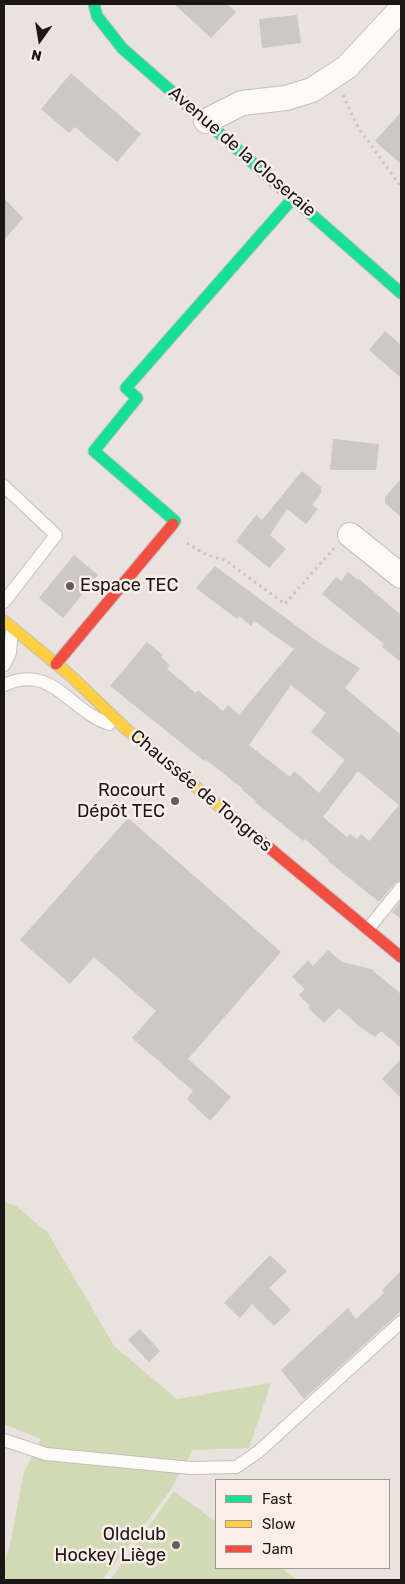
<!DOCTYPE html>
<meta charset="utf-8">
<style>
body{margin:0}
#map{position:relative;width:405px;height:1584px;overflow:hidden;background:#e9e2df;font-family:Rubik,sans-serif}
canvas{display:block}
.frame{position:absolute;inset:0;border:5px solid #1b1715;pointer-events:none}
.legend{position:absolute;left:215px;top:1479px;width:175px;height:90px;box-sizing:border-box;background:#fbeee8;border:1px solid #a19894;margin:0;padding:6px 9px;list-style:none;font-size:15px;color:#1b1715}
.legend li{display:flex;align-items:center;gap:10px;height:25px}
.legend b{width:25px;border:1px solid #a19894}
.north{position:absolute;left:15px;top:15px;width:50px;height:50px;-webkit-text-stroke:4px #fbeee8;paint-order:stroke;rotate:193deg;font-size:14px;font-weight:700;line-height:20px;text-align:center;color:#1b1715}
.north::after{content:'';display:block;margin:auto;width:18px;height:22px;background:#1b1715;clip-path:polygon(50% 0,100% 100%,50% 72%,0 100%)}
</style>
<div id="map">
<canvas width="405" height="1584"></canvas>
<div class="frame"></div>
<ul class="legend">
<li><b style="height:6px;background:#16e098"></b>Fast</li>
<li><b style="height:6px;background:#ffcf43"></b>Slow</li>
<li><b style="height:6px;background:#f24e42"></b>Jam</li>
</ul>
<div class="north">N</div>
</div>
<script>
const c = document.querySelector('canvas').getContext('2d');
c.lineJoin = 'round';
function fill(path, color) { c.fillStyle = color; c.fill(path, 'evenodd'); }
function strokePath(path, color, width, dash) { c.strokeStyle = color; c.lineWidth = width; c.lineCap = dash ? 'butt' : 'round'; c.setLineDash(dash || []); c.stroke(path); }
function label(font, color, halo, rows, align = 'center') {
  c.font = font + ' Rubik,sans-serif'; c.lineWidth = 5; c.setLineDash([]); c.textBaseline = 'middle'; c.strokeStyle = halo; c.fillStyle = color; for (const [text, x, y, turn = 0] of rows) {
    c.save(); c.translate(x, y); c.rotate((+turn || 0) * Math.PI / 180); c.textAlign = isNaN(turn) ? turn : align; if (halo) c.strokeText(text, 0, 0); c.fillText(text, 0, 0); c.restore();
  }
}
fill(new Path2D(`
 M4 1202 16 1206 48 1233 114 1346 177 1399 271 1383 249 1448 193 1450 170 1491 102 1580H4V1566L11 1539 24 1472 41 1439 4 1424Z
 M174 1491 216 1522V1568H281L298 1580H110Z`), '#d2dab5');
fill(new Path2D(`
 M174 4H227L236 12 211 38Z
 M297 15 301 43 262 48 259 19Z
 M71 73 141 134 117 162 75 127 69 133 41 109Z
 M401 112V164L375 141Z
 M4 198 23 218 4 240Z
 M385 331 401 345V378L369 350Z
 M333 439 379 444 376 470H330Z
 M302 471 321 487V493L312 505 318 509 306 524 287 509 270 535 286 549 269 568 236 541 256 515 262 520Z
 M401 479V517L385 503V497Z
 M74 555 98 575 63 618 39 598Z
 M215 566 321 644 360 668 345 688 401 735V880L395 883 379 902 328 861 329 860 305 839 303 841 255 802 256 801 242 790 243 789 205 759 204 761 110 686 147 642 163 655 161 657 170 665 167 669 196 693 198 690 223 711 228 705 239 715 294 649 254 621 251 626 239 616 237 619 196 588ZM291 685 326 713 311 732 345 760 319 793 294 771 290 777 249 745ZM358 771 399 805 369 841 361 834 357 839 350 834 347 837 323 817Z
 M348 572 358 580 359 579 401 615V662L382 647 384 644 322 594 336 577 341 581Z
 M128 818 281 952 188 1059 231 1097 210 1121 187 1099 193 1091 132 1038 156 1011 94 957 70 984 20 940Z
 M401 901V919L392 912Z
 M328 950 342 962 371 969 401 994V1048L381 1031 375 1037 360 1027 339 1008 324 1023 308 1008 310 1006 299 995 305 989 292 977 308 960 313 966Z
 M401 1059V1098L382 1079Z
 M270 1255 287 1271 269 1288 291 1310 274 1326 252 1304 240 1318 224 1303Z
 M401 1271V1314L400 1312 304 1399 281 1370 348 1308 356 1319 384 1293 382 1290Z
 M140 1329 160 1351 149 1362 128 1340Z`), '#ccc8c5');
const lane = new Path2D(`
 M4 486 56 535 4 602
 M4 665 10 653 12 629
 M4 685C53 663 68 710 109 724
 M368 929 401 888
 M4 1440 46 1454 191 1468 236 1467 258 1452 401 1322`);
const street = new Path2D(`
 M206 121 242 103 286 98 312 90 347 67 401 9
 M350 535 401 576`);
const fast = new Path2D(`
 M94 4 97 16 122 48 401 293
 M173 524 175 521 94 451 137 398 126 388 294 197`);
const slow = new Path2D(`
 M4 621 71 676 126 729 261 841`);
const jam = new Path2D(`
 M56 664 173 524
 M261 841 401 957`);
strokePath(lane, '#c4bfbd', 14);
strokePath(street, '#c4bfbd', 26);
strokePath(fast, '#c4bfbd', 13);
strokePath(slow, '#c4bfbd', 13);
strokePath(jam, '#c4bfbd', 13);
strokePath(new Path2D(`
 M343 95 358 127 401 187
 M187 543 207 555 225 560 285 604 334 548`), '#c6c4c4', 3, [2.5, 4]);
strokePath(lane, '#fcfbfa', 12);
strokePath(street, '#fcfbfa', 24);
strokePath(fast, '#16e098', 11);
strokePath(slow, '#ffcf43', 11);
strokePath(jam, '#f24e42', 11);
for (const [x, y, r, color] of [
 [70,586,5,"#635e5c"],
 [175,801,5,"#635e5c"],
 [176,1545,5,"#635e5c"]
]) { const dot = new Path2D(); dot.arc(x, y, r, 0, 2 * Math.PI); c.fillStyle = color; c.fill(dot); strokePath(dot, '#fbeee8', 2); }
label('18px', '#1b1715', '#fbeee8', [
 ["Avenue de la Closeraie",242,152,41],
 ["Chaussée de Tongres",201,791,40]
]);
label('18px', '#1b1715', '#fbeee8', [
 ["Espace TEC",80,586,"left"],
 ["Rocourt",165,791],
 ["Dépôt TEC",165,812],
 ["Oldclub",166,1535],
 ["Hockey Liège",166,1556]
], 'right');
</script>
